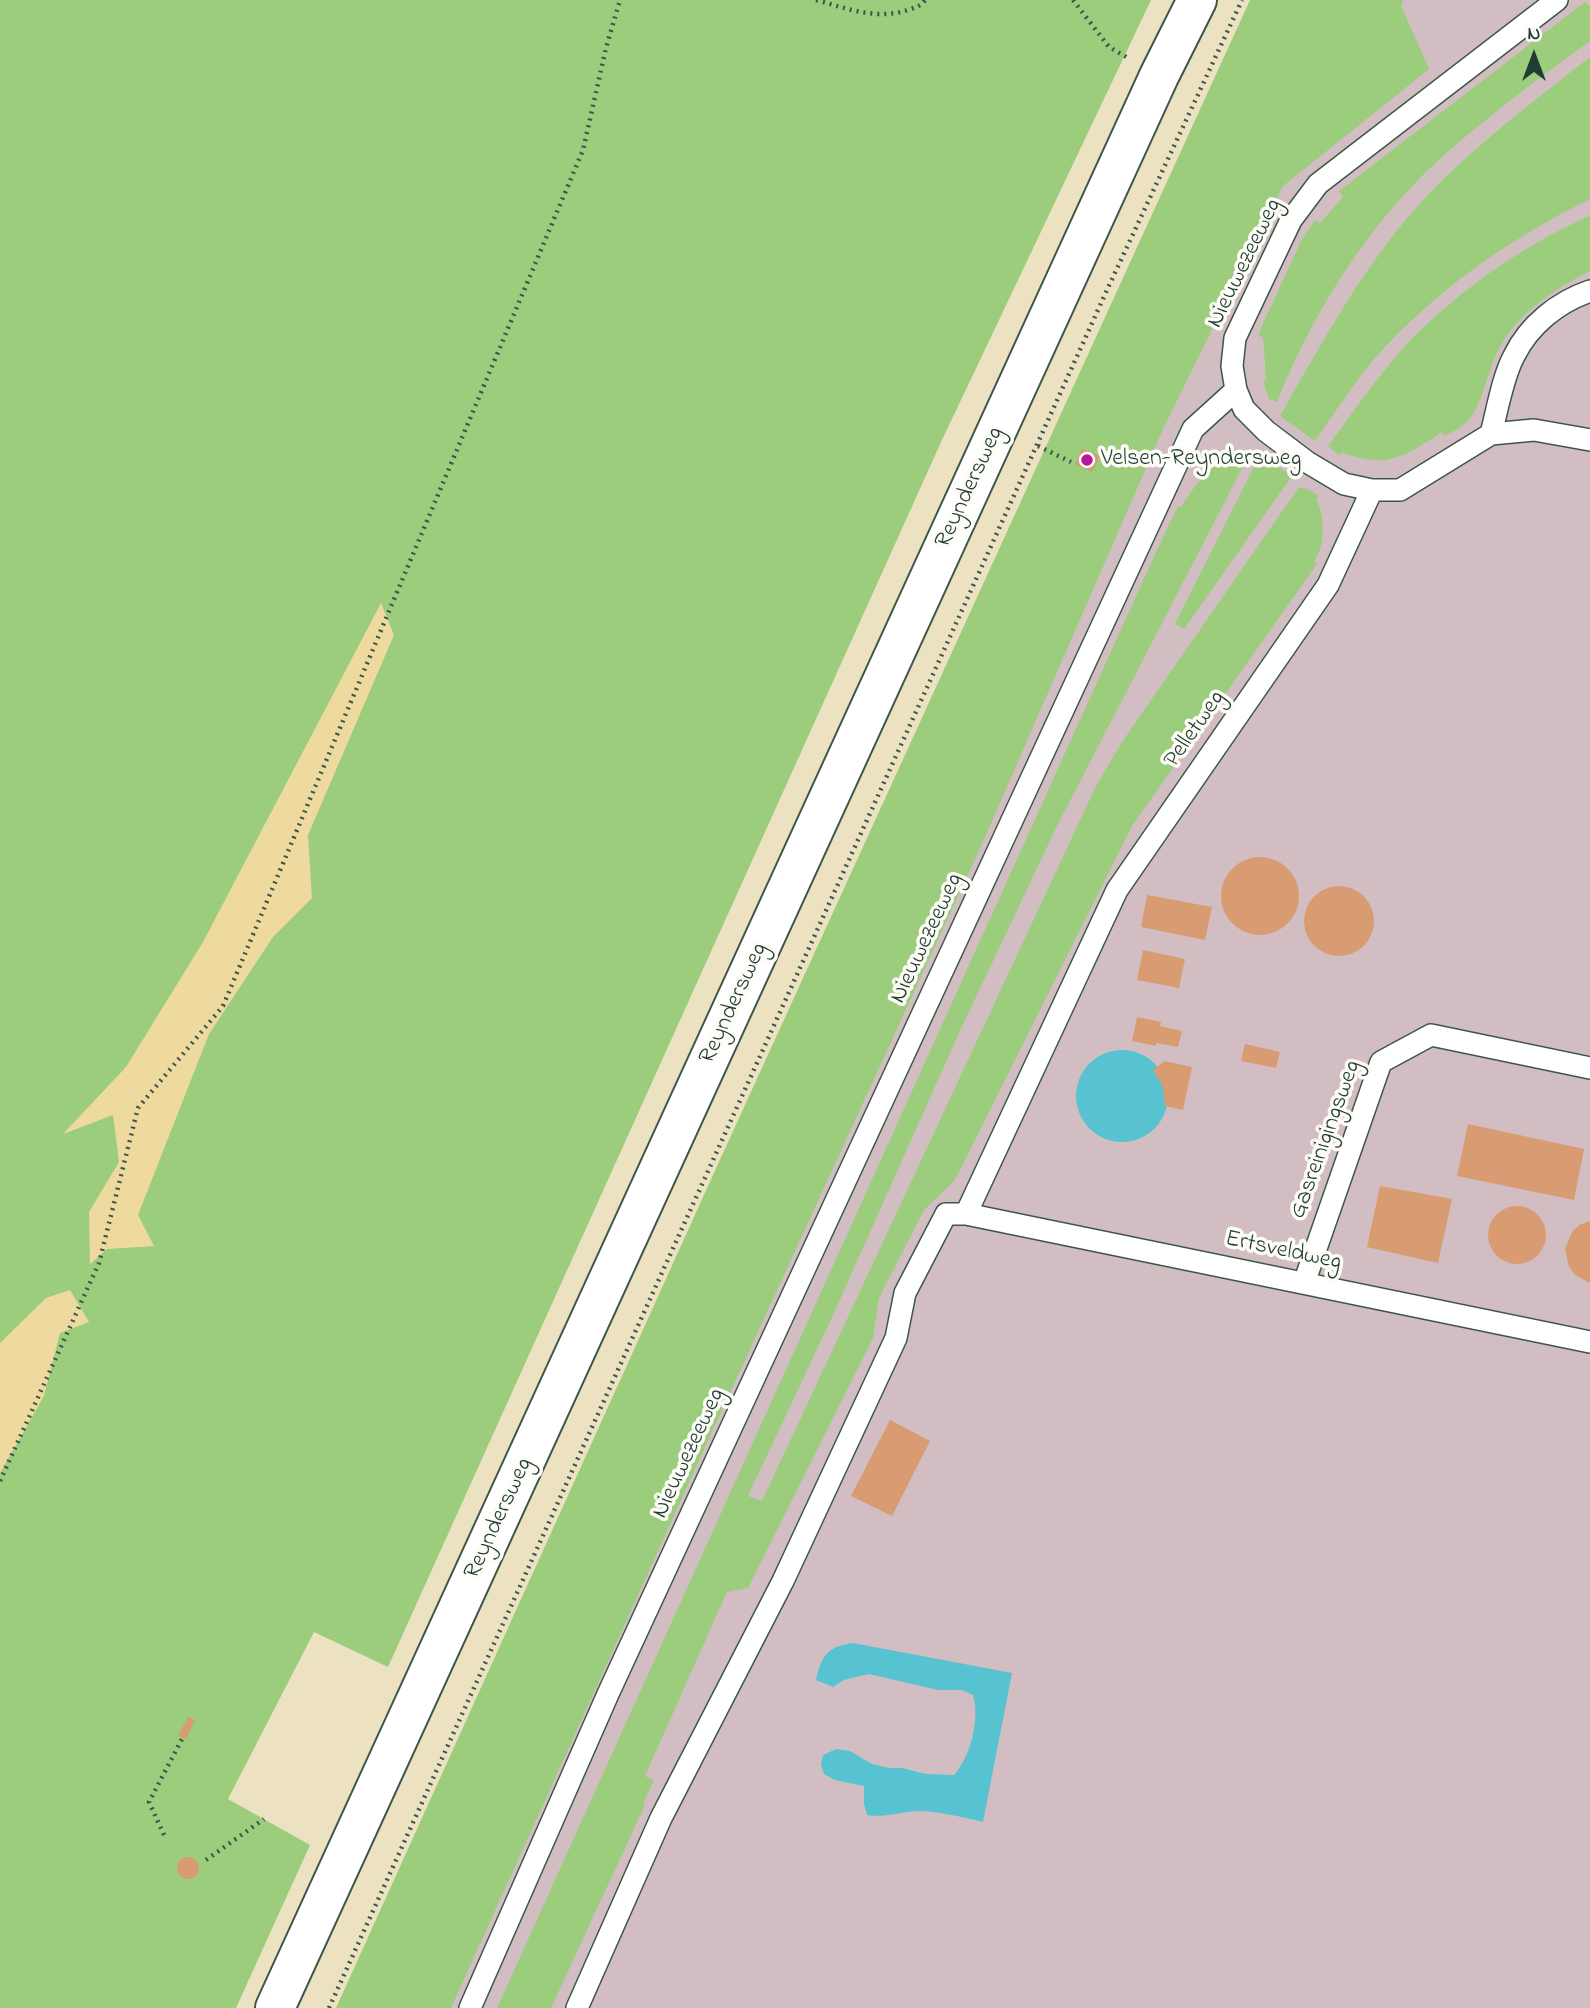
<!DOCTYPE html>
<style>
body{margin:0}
#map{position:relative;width:1590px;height:2008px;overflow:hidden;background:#ece2c1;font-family:"Indie Flower",sans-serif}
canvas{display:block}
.north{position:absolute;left:1499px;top:21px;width:70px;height:70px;-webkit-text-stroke:5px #fdfcf7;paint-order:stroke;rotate:0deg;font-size:19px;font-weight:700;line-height:28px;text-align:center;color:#1f3d34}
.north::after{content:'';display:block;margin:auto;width:24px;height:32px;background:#1f3d34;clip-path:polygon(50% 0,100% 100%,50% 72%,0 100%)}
</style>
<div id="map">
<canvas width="1590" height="2008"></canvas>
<div class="north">N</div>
</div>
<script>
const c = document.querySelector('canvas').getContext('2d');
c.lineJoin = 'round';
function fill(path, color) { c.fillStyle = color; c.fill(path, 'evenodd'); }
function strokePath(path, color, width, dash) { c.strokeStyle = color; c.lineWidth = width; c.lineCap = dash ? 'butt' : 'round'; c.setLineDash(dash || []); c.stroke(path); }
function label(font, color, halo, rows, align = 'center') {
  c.font = font + ' "Indie Flower",sans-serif'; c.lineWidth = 7; c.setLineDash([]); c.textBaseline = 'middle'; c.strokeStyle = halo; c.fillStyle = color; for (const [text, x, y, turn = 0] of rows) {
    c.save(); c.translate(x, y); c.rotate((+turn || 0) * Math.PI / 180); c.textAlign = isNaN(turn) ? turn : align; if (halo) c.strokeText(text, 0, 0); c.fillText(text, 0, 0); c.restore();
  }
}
fill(new Path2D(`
 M1363 0H1590V2008H428L685 1426Z`), '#d2bec2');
fill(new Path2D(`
 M0 0H1151L942 440 388 1667 314 1632 228 1799 310 1845 236 2008H0Z
 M1250 0H1403L1401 6 1429 69 1283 186 1164 427 982 844 706 1445 451 2008H336L713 1175Z
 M1585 2 1587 5 1590 4V41C1543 75 1495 111 1451 149 1374 215 1314 309 1277 402L1269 399 1263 381 1266 380 1263 337 1259 336 1260 330 1301 241 1315 220 1320 223 1343 197 1339 191Z
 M1590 57V199C1509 239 1436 290 1375 358 1353 384 1334 414 1315 441L1280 416C1323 341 1365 263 1424 199 1474 146 1533 102 1590 57Z
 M1590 216V271C1556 288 1518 313 1500 347 1487 370 1485 400 1468 421 1463 427 1452 431 1445 436L1442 432C1406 456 1385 470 1342 452L1339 455 1328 446C1358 406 1389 359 1426 325 1473 281 1530 242 1590 216Z
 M1241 453 1249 455 1056 828 958 1035 834 1313 748 1496 762 1501 1096 786 1122 742 1299 487 1307 489 1319 496 1316 498C1325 518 1326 543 1314 562L1317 564 1132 826 955 1180 924 1210 879 1298 873 1338 748 1588 727 1592 645 1776 654 1780 643 1803 645 1805 551 2008H497L1156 552 1178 506 1181 507C1195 485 1213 460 1241 453Z
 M1260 455 1292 476 1184 629 1175 624Z`), '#9bcd7c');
fill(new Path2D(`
 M381 603 394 635 308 835 312 898 273 937 209 1034 138 1215 154 1246 107 1249 90 1264 89 1212 119 1162 113 1115 63 1134 126 1067 203 942Z
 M70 1290 89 1322 60 1333 44 1396 0 1473V1343L46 1298Z`), '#eeda9e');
fill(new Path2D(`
 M1076 1096a46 46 0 1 1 92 0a46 46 0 1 1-92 0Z
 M853 1643 1012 1673 983 1822C961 1817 939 1811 917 1811 900 1812 883 1818 867 1815L864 1804V1786L835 1780 824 1774 821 1765 823 1755 836 1749 850 1751 872 1764 889 1768H902L926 1774 954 1775C971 1756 980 1719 973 1695L962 1690H938L869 1674 844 1680 833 1687 816 1680C821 1656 828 1646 853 1643Z`), '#57c3d1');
fill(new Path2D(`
 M1082 449 1100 456 1092 472 1075 464Z
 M1221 896a39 39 0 1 1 78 0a39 39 0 1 1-78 0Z
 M1304 921a35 35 0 1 1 70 0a35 35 0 1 1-70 0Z
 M1147 895 1212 907 1205 940 1141 927Z
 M1143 950 1185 959 1179 988 1137 980Z
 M1137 1017 1161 1022 1160 1026 1182 1031 1178 1047 1156 1043V1046L1132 1041Z
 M1245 1044 1280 1052 1276 1068 1241 1061Z
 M1164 1061 1192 1067 1183 1110 1165 1106 1163 1087 1153 1070Z
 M1468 1124 1584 1149 1574 1200 1457 1176Z
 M1380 1186 1452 1199 1438 1263 1367 1247Z
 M1488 1235a29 29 0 1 1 58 0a29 29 0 1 1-58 0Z
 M1590 1221V1283L1575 1275 1569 1267 1565 1249 1572 1232 1579 1225Z
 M890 1420 930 1441 892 1516 851 1496Z
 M188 1717 195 1720 186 1739 178 1736Z
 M177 1868a11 11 0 1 1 22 0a11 11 0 1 1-22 0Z`), '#d89b72');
const lane = new Path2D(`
 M1236 390 1244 409 1266 431 1307 462 1344 484 1372 490H1400L1491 434 1534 430 1590 440
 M1491 434C1497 411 1503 376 1514 356 1529 325 1558 302 1590 291
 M966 1214 1117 890 1328 585 1372 490
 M1304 1283 1381 1062 1431 1035 1590 1068
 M470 2008 608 1694 1193 429 1236 390 1232 366 1235 338 1291 220 1318 184 1557 0
 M577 2008 661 1818 783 1581 896 1338 905 1293 946 1214H966L1590 1342`);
const street = new Path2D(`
 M275 2008 1159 76 1197 0`);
strokePath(lane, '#3e5649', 24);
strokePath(street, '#3e5649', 42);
strokePath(new Path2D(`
 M816 0C849 9 878 21 911 9 918 6 921 6 925 0
 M1073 0 1109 47 1128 58
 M1038 446 1071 462
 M0 1481 99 1263 138 1108 223 1006 583 150 606 48 620 0
 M164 1835 149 1802 182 1739
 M206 1860 264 1819
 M329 2008 1107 290 1242 0`), '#3e5649', 4.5, [2, 5]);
strokePath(lane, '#fff', 21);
strokePath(street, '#fff', 38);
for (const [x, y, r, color] of [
 [1087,460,7,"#b5179e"]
]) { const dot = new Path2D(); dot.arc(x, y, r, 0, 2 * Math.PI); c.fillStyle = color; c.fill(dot); strokePath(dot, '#fdfcf7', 2.5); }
label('24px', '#1f3d34', '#fdfcf7', [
 ["Nieuwezeeweg",1246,264,-64],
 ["Reyndersweg",971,488,-65],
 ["Pelletweg",1196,730,-55],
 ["Nieuwezeeweg",928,939,-65],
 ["Reyndersweg",735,1004,-65],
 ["Gasreinigingsweg",1327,1140,-70],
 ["Ertsveldweg",1283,1252,12],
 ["Nieuwezeeweg",690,1454,-65],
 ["Reyndersweg",500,1519,-65]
]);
label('24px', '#1f3d34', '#fdfcf7', [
 ["Velsen-Reyndersweg",1101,460]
], 'left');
</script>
